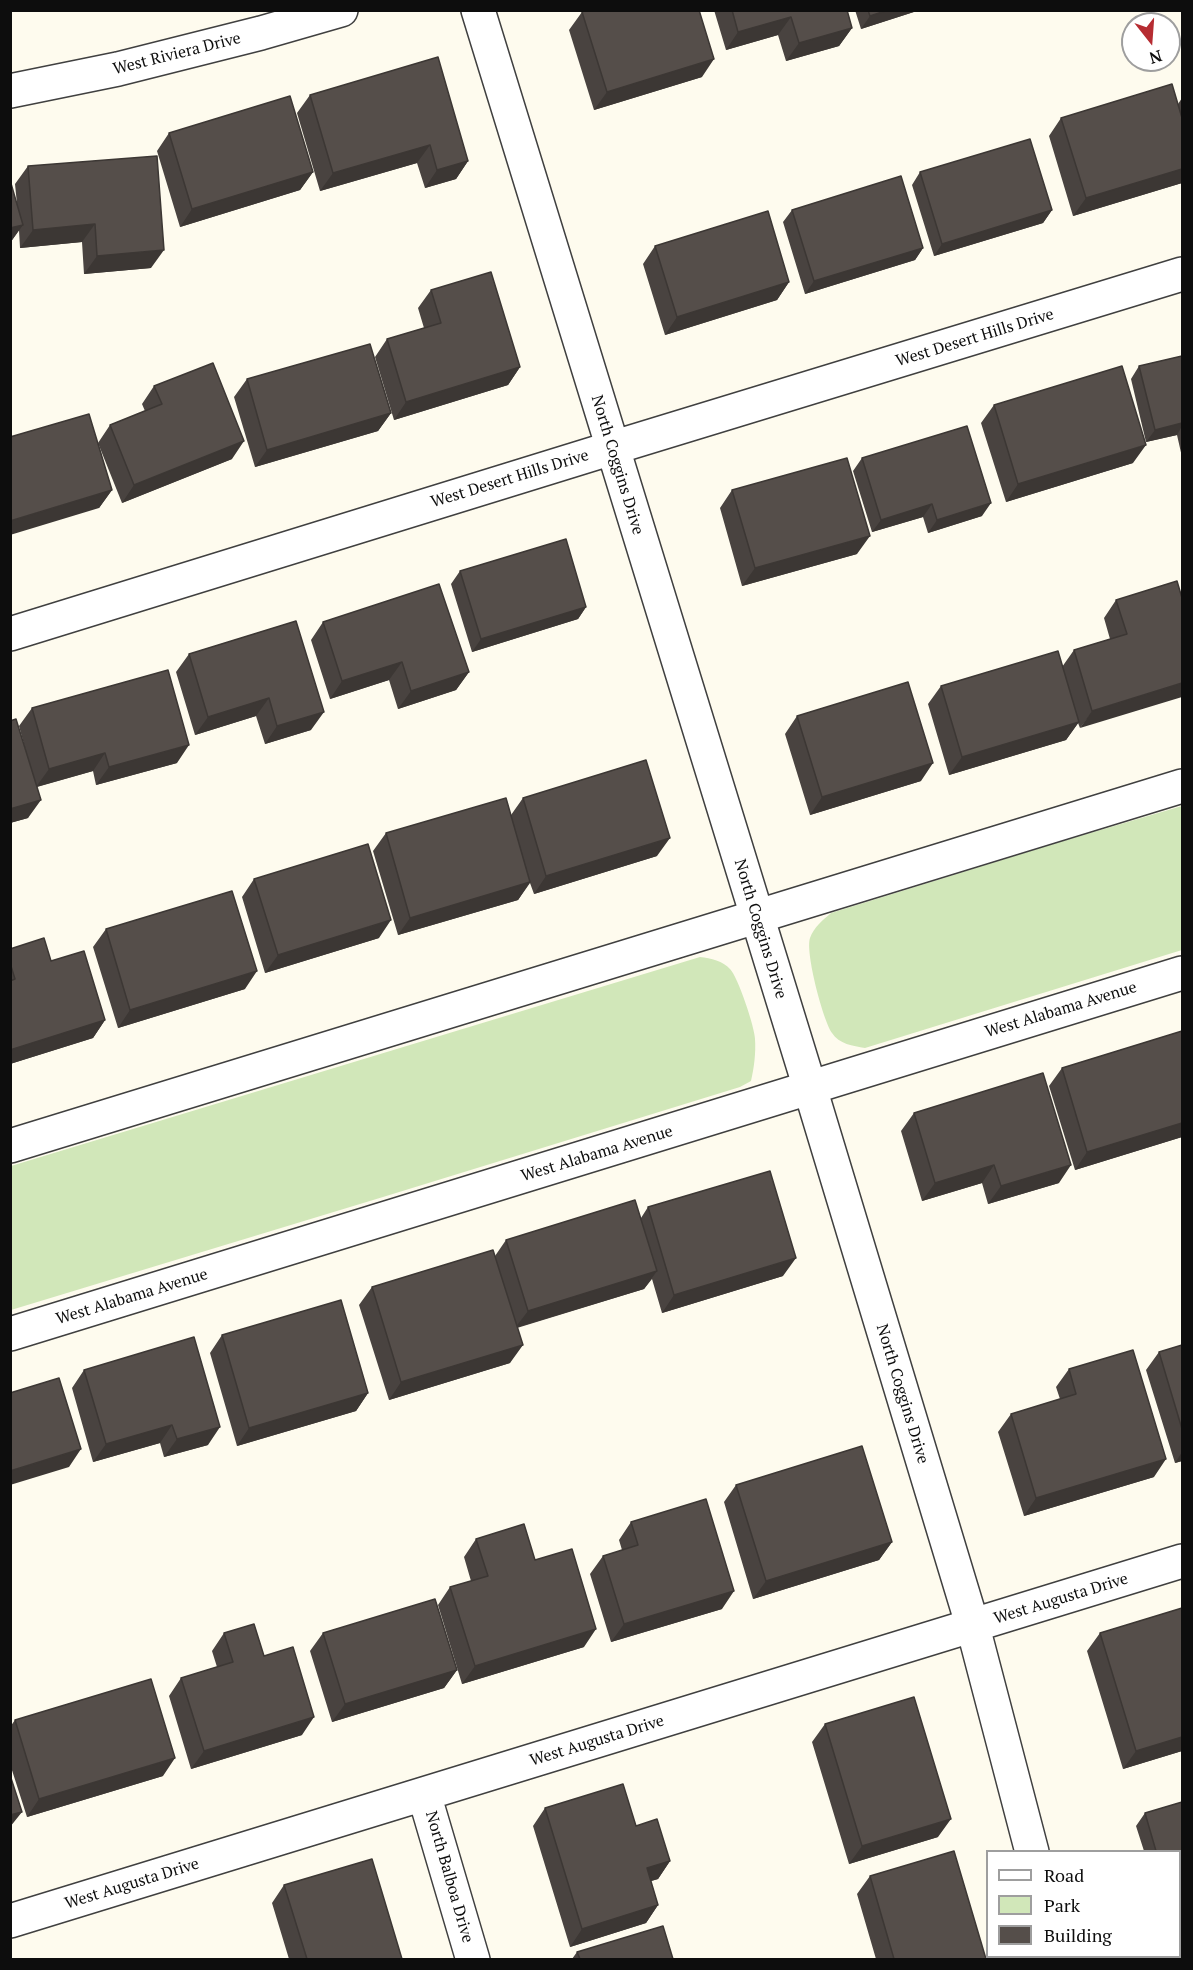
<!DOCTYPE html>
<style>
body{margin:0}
#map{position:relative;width:1193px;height:1970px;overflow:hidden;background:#fefbee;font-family:"PT Serif",serif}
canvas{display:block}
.frame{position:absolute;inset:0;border:12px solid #0d0d0d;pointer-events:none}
.legend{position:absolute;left:986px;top:1850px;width:195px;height:108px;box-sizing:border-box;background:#fff;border:2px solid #9e9e9e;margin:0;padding:8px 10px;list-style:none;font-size:18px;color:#0d0d0d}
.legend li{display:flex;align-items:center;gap:12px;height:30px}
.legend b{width:30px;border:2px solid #9e9e9e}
.north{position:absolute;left:1121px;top:12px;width:60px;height:60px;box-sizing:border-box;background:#fff;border:2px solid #9e9e9e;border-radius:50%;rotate:163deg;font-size:16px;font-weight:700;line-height:24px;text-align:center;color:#0d0d0d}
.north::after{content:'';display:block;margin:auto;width:21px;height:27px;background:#b62c32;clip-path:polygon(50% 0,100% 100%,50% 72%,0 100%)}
</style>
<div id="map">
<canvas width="1193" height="1970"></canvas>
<div class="frame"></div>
<ul class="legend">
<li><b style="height:8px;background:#fff"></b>Road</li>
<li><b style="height:16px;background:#d1e7b9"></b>Park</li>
<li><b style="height:16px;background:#554e4a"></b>Building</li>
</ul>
<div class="north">N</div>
</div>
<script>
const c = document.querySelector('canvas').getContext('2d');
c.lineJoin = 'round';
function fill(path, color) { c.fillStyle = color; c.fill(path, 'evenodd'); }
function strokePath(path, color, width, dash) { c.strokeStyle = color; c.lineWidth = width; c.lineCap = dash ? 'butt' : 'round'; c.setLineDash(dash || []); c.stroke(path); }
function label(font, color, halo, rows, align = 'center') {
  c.font = font + ' "PT Serif",serif'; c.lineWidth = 6; c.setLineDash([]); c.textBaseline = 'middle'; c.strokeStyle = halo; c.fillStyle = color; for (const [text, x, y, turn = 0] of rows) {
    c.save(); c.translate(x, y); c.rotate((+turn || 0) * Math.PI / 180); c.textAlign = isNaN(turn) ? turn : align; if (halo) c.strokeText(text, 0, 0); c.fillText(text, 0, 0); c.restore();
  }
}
fill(new Path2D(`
 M1182 806V950L865 1048C853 1046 839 1044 832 1033 823 1020 805 952 810 938 814 927 823 920 831 913L1063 841Z
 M700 957C711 958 723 961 730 969 738 977 755 1028 755 1039 756 1053 754 1068 751 1081L740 1087 383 1197 11 1310V1166Z`), '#d1e7b9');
const minor = new Path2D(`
 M478 10 810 1088 973 1627 1032 1852
 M10 91 118 69 261 33 341 10
 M10 634 612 448 1182 274
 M424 1794 473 1960
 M10 1921 1182 1561
 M1060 1956 1061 1960`);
const tertiary = new Path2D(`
 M10 1146 1182 786
 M10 1334 1182 973`);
strokePath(minor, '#404040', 36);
strokePath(tertiary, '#404040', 36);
strokePath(minor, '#fff', 33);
strokePath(tertiary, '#fff', 33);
fill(new Path2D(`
 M714 10H847L852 28 839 46 786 61 778 35 726 50Z
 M855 10H920L861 29Z
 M582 12 702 77 594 110 569 30Z
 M310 95 468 161 456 179 425 188 417 163 320 191 297 113Z
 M1182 98V183L1073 216 1049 136 1061 118 1178 104Z
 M169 133 313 172 300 190 180 227 157 151Z
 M28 166 151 268 84 274 82 242 20 248 19 230 10 243 17 204 15 184Z
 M920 172 1052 210 1043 223 934 256 912 185Z
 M792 210 923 248 915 260 805 294 783 222Z
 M655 246 789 282 777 300 665 335 643 264Z
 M431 290 520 367 508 385 394 420 375 357 387 339 424 328 418 308Z
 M1182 356V457L1177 435 1146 442 1131 379 1139 366Z
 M247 379 391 413 378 431 255 467 234 397Z
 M154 386 232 459 122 503 98 443 112 490 99 508 98 443 110 425 145 411 142 404Z
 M994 405 1133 463 1006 502 981 423Z
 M862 458 982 516 928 533 923 517 872 532 853 471Z
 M732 490 857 554 742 586 720 508Z
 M460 571 586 607 578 619 472 652 451 584Z
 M1182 598 1080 728 1078 723 1066 740 949 775 928 704 941 686 1062 667 1074 650 1110 639 1104 618 1116 600Z
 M296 621 311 730 265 744 256 716 195 735 176 672 189 654Z
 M323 622 469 672 456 690 398 709 389 680 330 699 311 640Z
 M32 708 177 763 96 785 93 771 37 787 28 818 10 823V721L28 759 19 726Z
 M797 716 921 781 810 815 785 734Z
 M523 798 657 856 534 894 530 883 518 900 398 935 373 851 386 833 511 815Z
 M254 879 379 938 265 973 242 897Z
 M106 929 245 989 118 1028 93 947Z
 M10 949 51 961 105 1020 93 1038 10 1064Z
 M1182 1031V1137L1075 1170 1049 1086 1062 1068Z
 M914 1113 1059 1183 988 1204 982 1183 922 1201 901 1131Z
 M648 1207 783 1276 662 1313 652 1279 644 1289 517 1328 510 1363 389 1400 359 1305 372 1287 495 1256 506 1240 641 1218Z
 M222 1335 368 1393 356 1411 237 1446 210 1353Z
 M1182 1345V1461L1175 1463 1146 1370 1159 1352Z
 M1069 1369 1154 1477 1024 1516 998 1432 1011 1414 1060 1399 1056 1387Z
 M84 1370 208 1445 164 1457 160 1443 93 1462 72 1388Z
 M736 1485 892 1542 879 1560 753 1599 724 1502Z
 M631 1522 722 1609 611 1642 590 1574 603 1556 622 1550 619 1540Z
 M476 1539 535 1560 584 1647 462 1684 438 1605 450 1587 471 1581 464 1557Z
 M1182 1608V1751L1123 1769 1087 1651 1100 1633Z
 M224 1633 264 1656 302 1735 191 1769 169 1696 181 1678 217 1667 212 1651Z
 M323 1633 457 1670 444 1688 332 1722 310 1651Z
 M15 1720 163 1776 27 1817 10 1764V1727Z
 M825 1724 938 1837 849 1864 812 1742Z
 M1182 1802V1917L1179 1918V1851H1144L1136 1826 1145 1813Z
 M545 1808 636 1826 670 1861 658 1879 651 1881 658 1905 646 1923 570 1947 533 1826Z
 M870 1876 986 1959H876L857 1894Z
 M284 1885 402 1959H289L272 1903Z
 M577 1952 673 1959H572Z`), '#494340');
fill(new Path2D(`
 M888 10H920L861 29 870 16Z
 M791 17 778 35 726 50 738 32Z
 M852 28 839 46 786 61 799 43Z
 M714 59 702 77 594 110 607 92Z
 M430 145 417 163 320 191 333 173Z
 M468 161 456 179 425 188 437 170Z
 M1182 169V183L1073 216 1086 198Z
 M313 172 300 190 180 227 192 209Z
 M1052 210 1043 223 934 256 942 244Z
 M95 224 82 242 20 248 33 230Z
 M23 225 10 243V228Z
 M923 248 915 260 805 294 814 281Z
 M164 250 151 268 84 274 97 256Z
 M789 282 777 300 665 335 677 317Z
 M520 367 508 385 394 420 406 402Z
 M391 413 378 431 255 467 267 450Z
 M1182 423V426L1177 435 1146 442 1155 430Z
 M244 441 232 459 122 503 134 485Z
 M1146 445 1133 463 1006 502 1018 484Z
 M112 490 99 508 10 535V521Z
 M991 503 982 516 928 533 937 520Z
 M932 504 923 517 872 532 881 520Z
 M870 536 857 554 742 586 755 568Z
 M586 607 578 619 472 652 481 639Z
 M402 662 389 680 330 699 342 681Z
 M469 672 456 690 398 709 411 691Z
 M1182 683V697L1080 728 1092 711Z
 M269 698 256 716 195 735 208 717Z
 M324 712 311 730 265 744 277 726Z
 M1079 722 1066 740 949 775 962 757Z
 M189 745 177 763 96 785 109 767Z
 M105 753 93 771 36 787 49 769Z
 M933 763 921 781 810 815 822 797Z
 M41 800 28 818 10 823V809Z
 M670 838 657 856 534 894 546 876Z
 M530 882 518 900 398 935 410 918Z
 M391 920 379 938 265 973 278 955Z
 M257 971 245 989 118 1028 130 1010Z
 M105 1020 93 1038 10 1064V1050Z
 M1182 1123V1137L1075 1170 1087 1152Z
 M994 1165 982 1183 922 1201 935 1183Z
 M1071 1165 1059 1183 988 1204 1001 1186Z
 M796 1258 783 1276 662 1313 674 1295Z
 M657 1271 644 1289 515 1328 528 1311Z
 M523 1345 510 1363 389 1400 401 1382Z
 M368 1393 356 1411 237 1446 249 1428Z
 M172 1425 160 1443 93 1462 106 1444Z
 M220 1427 208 1445 164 1457 177 1439Z
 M81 1449 69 1467 10 1485V1471Z
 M1182 1452V1461L1175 1463Z
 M1166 1459 1154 1477 1024 1516 1036 1498Z
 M892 1542 879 1560 753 1599 766 1581Z
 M734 1591 722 1609 611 1642 624 1624Z
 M596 1629 584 1647 462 1684 475 1666Z
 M457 1670 444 1688 332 1722 345 1704Z
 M314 1717 302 1735 191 1769 204 1751Z
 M1182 1737V1751L1123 1769 1136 1751Z
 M175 1758 163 1776 27 1817 39 1799Z
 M22 1812 10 1827V1815Z
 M951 1819 938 1837 849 1864 862 1846Z
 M670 1861 658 1879 634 1886 647 1868Z
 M658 1905 646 1923 570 1947 582 1929Z
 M1182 1907V1917L1179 1918V1908Z`), '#3c3734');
const building = new Path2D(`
 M586 10H699L714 59 607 92 582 12Z
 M732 10H847L852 28 799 43 791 17 738 32Z
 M868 10H888L870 16Z
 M438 57 468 161 437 170 430 145 333 173 310 95Z
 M1172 84 1182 118V169L1086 198 1061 118Z
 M290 96 313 172 192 209 169 133Z
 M1030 139 1052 210 942 244 920 172Z
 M157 156 164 250 97 256 95 224 33 230 28 166Z
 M901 176 923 248 814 281 792 210Z
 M10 180 23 225 10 228Z
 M768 211 789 282 677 317 655 246Z
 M491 272 520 367 406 402 387 339 441 323 431 290Z
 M370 344 391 413 267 450 247 379Z
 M1182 356V423L1155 430 1139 366Z
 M213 363 244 441 134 485 110 425 162 404 154 386Z
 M1122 366 1146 445 1018 484 994 405Z
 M89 414 112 490 10 521V437Z
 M967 426 991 503 937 520 932 504 881 520 862 458Z
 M847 458 870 536 755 568 732 490Z
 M566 539 586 607 481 639 460 571Z
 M1177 581 1182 598V683L1092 711 1074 650 1127 634 1116 600Z
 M439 584 469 672 411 691 402 662 342 681 323 622Z
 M296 621 324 712 277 726 269 698 208 717 189 654Z
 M1058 651 1079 722 962 757 941 686Z
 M168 670 189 745 109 767 105 753 49 769 32 708Z
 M908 682 933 763 822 797 797 716Z
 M16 719 41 800 10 809V721Z
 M646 760 670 838 546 876 523 798Z
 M506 798 530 882 410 918 386 833Z
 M368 844 391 920 278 955 254 879Z
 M232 891 257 971 130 1010 106 929Z
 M44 938 51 961 84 951 105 1020 10 1050V981L15 979 10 963V949Z
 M1182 1031V1123L1087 1152 1062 1068Z
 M1043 1073 1071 1165 1001 1186 994 1165 935 1183 914 1113Z
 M770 1171 796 1258 674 1295 648 1207Z
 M635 1200 657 1271 528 1311 506 1240Z
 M493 1250 523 1345 401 1382 372 1287Z
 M341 1300 368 1393 249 1428 222 1335Z
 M194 1337 220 1427 177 1439 172 1425 106 1444 84 1370Z
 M1182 1345V1429L1159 1352Z
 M1133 1350 1166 1459 1036 1498 1011 1414 1076 1394 1069 1369Z
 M59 1378 81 1449 10 1471V1393Z
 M862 1446 892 1542 766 1581 736 1485Z
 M706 1499 734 1591 624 1624 603 1556 638 1545 631 1522Z
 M524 1524 535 1560 572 1549 596 1629 475 1666 450 1587 488 1576 476 1539Z
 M435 1599 457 1670 345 1704 323 1633Z
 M1182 1608V1737L1136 1751 1100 1633Z
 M254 1624 264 1656 293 1647 314 1717 204 1751 181 1678 233 1662 224 1633Z
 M151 1679 175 1758 39 1799 15 1720Z
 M914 1697 951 1819 862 1846 825 1724Z
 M10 1775 22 1812 10 1815Z
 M623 1784 636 1826 657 1819 670 1861 647 1868 658 1905 582 1929 545 1808Z
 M1182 1802V1907L1179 1908V1851H1156L1145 1813Z
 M954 1851 986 1959H894L870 1876Z
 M372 1859 402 1959H307L284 1885Z
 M663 1926 673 1959H580L577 1952Z`);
fill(building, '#554e4a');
strokePath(building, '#3c3734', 1.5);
label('16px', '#0d0d0d', '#fff', [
 ["West Riviera Drive",177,54,-14],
 ["West Desert Hills Drive",975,338,-17],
 ["North Coggins Drive",617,465,73],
 ["West Desert Hills Drive",510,479,-17],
 ["North Coggins Drive",760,929,73],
 ["West Alabama Avenue",1061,1010,-17],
 ["West Alabama Avenue",597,1154,-17],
 ["West Alabama Avenue",132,1297,-17],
 ["North Coggins Drive",902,1394,73],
 ["West Augusta Drive",1061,1599,-17],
 ["West Augusta Drive",597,1741,-17],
 ["North Balboa Drive",449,1877,74],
 ["West Augusta Drive",132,1884,-17]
]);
</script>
